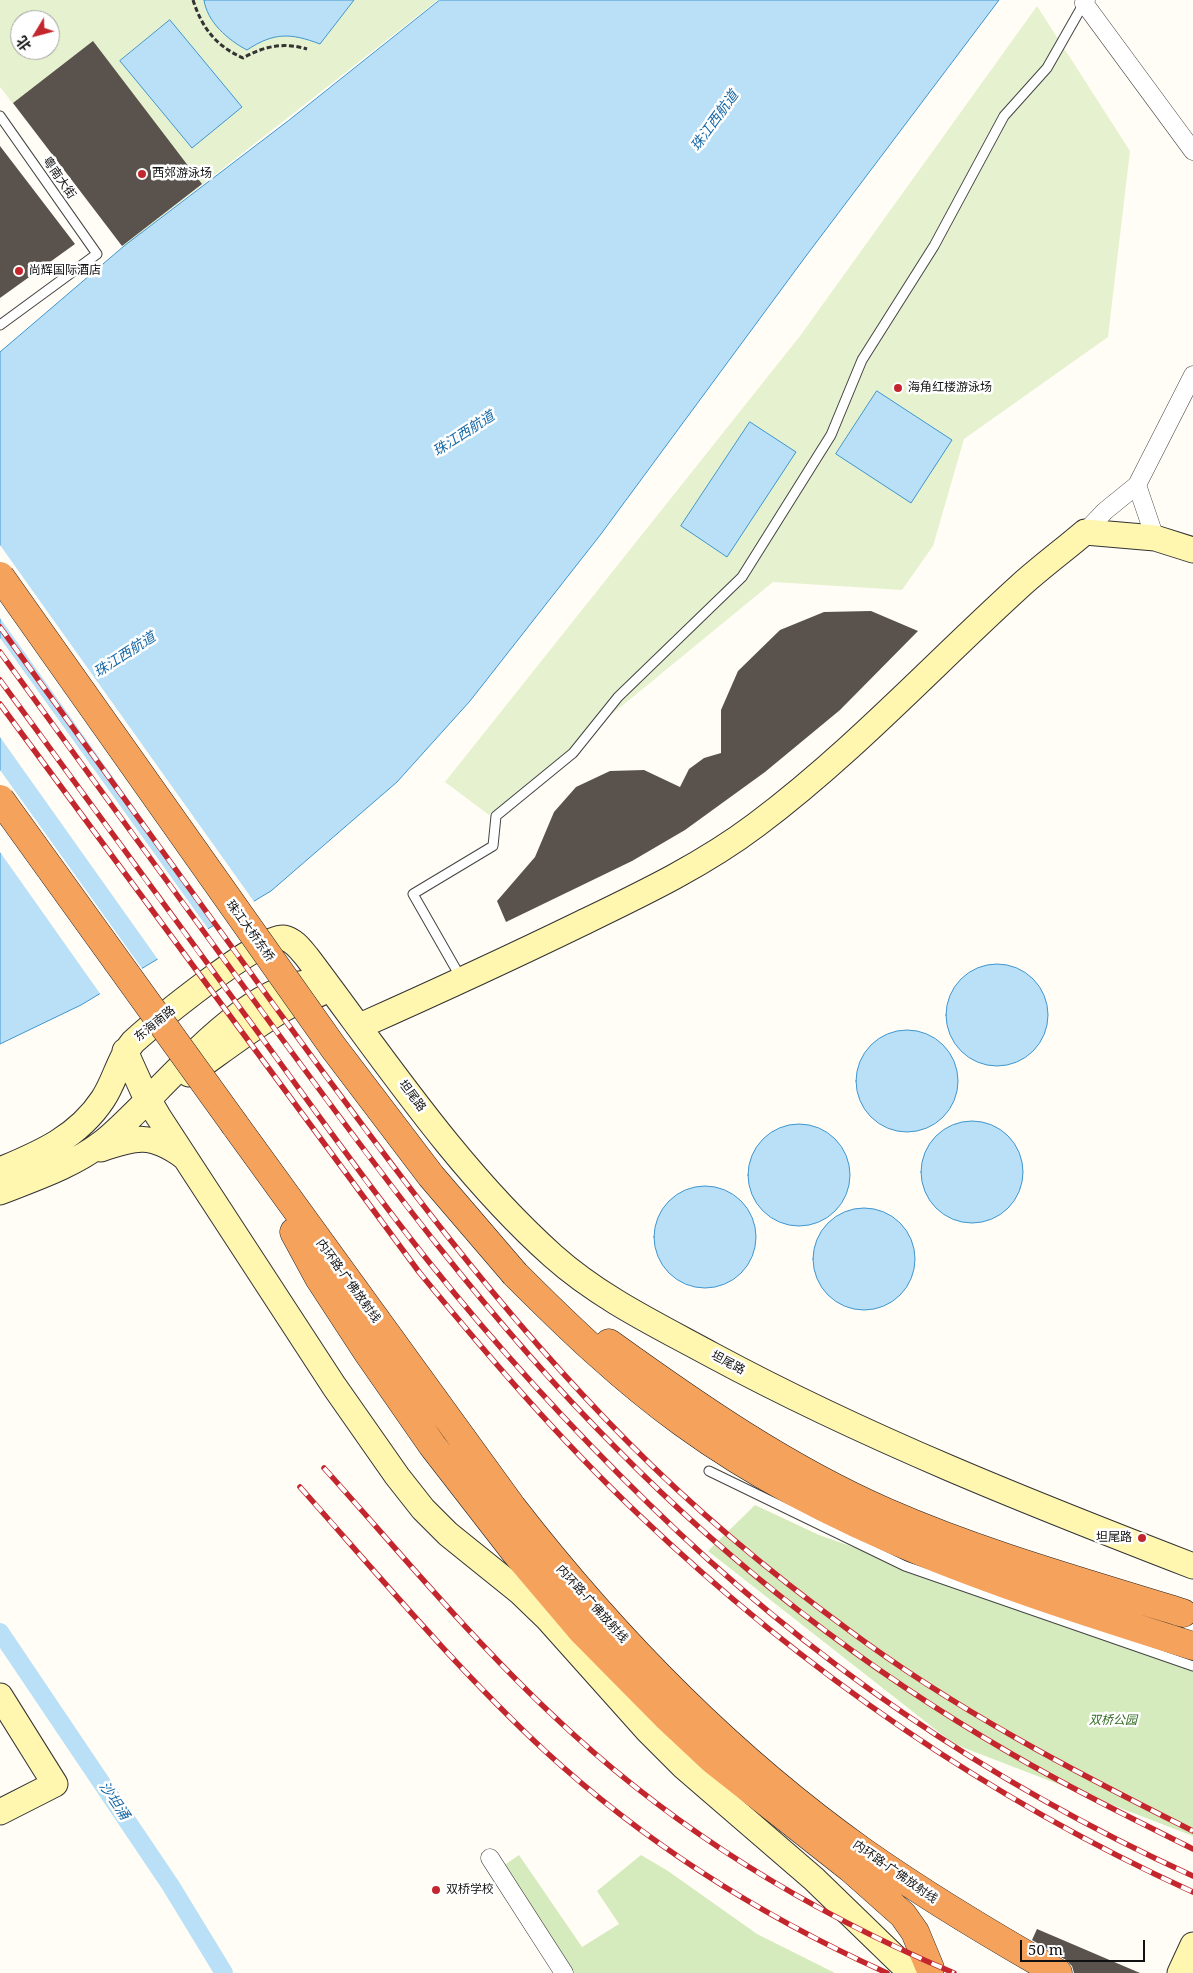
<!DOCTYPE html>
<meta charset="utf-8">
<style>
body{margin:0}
#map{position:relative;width:1193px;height:1973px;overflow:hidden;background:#fffdf5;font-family:"Noto Serif","Noto Sans SC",serif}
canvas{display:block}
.north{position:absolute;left:10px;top:10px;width:50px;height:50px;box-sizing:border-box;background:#fff;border:1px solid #a0a0a0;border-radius:50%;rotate:233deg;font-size:14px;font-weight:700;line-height:20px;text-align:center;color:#111}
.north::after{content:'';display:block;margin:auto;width:18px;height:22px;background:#c4262e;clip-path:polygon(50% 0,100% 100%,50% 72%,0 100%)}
.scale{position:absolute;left:1020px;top:1940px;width:125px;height:22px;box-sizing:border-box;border:2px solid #111;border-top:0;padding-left:6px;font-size:15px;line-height:18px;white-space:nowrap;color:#111;-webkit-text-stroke:4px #fff;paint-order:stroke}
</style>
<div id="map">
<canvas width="1193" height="1973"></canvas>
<div class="north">北</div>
<div class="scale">50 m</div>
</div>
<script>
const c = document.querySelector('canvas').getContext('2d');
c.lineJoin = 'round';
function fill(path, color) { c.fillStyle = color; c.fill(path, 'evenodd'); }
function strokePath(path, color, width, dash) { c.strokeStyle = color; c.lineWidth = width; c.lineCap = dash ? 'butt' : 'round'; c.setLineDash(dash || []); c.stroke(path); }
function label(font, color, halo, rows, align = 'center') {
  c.font = font + ' "Noto Serif","Noto Sans SC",serif'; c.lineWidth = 5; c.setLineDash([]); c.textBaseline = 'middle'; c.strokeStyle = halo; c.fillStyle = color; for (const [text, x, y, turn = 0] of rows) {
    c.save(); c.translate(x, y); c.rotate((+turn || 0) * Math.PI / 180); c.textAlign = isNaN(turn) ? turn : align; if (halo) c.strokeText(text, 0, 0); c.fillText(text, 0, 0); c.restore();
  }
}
fill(new Path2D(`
 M755 1505 819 1535 1193 1666V1836L954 1744 708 1551Z
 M519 1855 582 1947 619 1924 597 1891 641 1855 668 1871 757 1934 835 1973H572L503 1866Z`), '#d5ebbd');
fill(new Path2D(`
 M0 0H438L124 246 0 87ZM20 20H50V50H20Z
 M1037 6 1130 151 1108 337 964 439 933 546 902 590 773 582 489 815 445 782 800 336Z`), '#e6f2cf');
const water = new Path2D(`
 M204 0H354L320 44C291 33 274 32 247 50 228 40 207 22 204 0Z
 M440 0H999L803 260 601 534 470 701 397 782 271 891 81 1005 0 1044V352L124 246 288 121Z
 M170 20 242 107 192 148 120 61Z
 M877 391 952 440 911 503 836 454Z
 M750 422 796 452 727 557 681 526Z
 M946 1015a51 51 0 1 1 102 0a51 51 0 1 1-102 0Z
 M856 1081a51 51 0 1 1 102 0a51 51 0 1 1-102 0Z
 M921 1172a51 51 0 1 1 102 0a51 51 0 1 1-102 0Z
 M748 1175a51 51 0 1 1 102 0a51 51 0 1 1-102 0Z
 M654 1237a51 51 0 1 1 102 0a51 51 0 1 1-102 0Z
 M813 1259a51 51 0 1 1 102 0a51 51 0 1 1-102 0Z`);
fill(water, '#b9e0f7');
strokePath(water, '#3f96cf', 1);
fill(new Path2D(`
 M0 545 255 903 218 925 0 618Z
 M0 638 209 930 159 961 0 737Z
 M0 770 143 970 101 995 0 852Z`), '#fffdf5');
strokePath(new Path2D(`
 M0 1632 171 1886 224 1973`), '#b9e0f7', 18);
fill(new Path2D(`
 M93 41 202 184 122 246 13 103Z
 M0 146 75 244 0 298Z
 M871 611 918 631 840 710 765 772 685 830 632 861 506 922 497 901 535 857 554 812 576 787 610 771 644 770 680 787 689 769 704 758 721 753V710L738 671 780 630 824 612Z
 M1037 1929 1140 1973H1074L1072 1966 1066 1960 1032 1940Z`), '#5a524d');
const lane = new Path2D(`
 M0 116 97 254 0 325
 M461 978 413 894 493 846 496 816 573 753 618 697 742 577 831 435 862 360 934 246 1004 116 1047 68 1084 3
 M709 1471 905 1566 1193 1666`);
const street = new Path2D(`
 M1086 0 1084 3 1193 151
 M1085 532 1105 511 1137 485
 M1155 538 1137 485 1193 375
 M490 1858 564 1973`);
const secondary = new Path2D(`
 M360 1026C434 993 508 959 582 923 642 894 703 865 756 825 852 753 932 666 1020 586 1041 567 1064 550 1085 532L1155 538 1193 550
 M125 1051 143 1091 158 1116 334 1386 397 1476 423 1509 448 1534 520 1592 547 1618 648 1731 683 1766 814 1879 911 1973
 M189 1074C219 1054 287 999 319 994
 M101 1149C136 1137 151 1133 183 1156
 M0 1170C41 1153 78 1137 103 1099 115 1081 119 1058 133 1042 154 1023 262 934 284 938 294 940 301 950 307 957 384 1059 457 1170 553 1256 600 1298 657 1325 712 1355 866 1438 1030 1503 1193 1566
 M0 1192C35 1178 72 1166 102 1143 156 1101 254 966 327 984
 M0 1696 55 1784 0 1812
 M1180 1973 1193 1945`);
const highway = new Path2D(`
 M235 1125 512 1507C612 1636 729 1756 862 1851 926 1896 991 1935 1058 1973
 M294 1232 319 1278 368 1353 432 1445 515 1552 582 1631 666 1716 713 1760 850 1868 903 1915 915 1932 930 1968
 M515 1274C568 1327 622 1379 683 1423 834 1533 1016 1590 1193 1646
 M609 1343C698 1407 786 1468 886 1512 982 1554 1083 1582 1183 1613`);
strokePath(lane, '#444', 11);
strokePath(street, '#444', 19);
strokePath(secondary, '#333', 27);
strokePath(highway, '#222', 29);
strokePath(new Path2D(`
 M193 0C202 28 216 46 243 58 264 46 284 42 307 49`), '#333', 3, [5, 2.5]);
strokePath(lane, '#fff', 9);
strokePath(street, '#fff', 18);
strokePath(secondary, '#fff6b0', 25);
strokePath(highway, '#f5a25d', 28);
const rail = new Path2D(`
 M0 627C93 755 186 884 279 1012 388 1161 496 1309 627 1441 695 1510 772 1574 850 1631 956 1710 1075 1772 1193 1831
 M0 652C91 777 183 903 274 1028 381 1174 488 1320 616 1448 732 1566 867 1670 1010 1753 1070 1788 1131 1818 1193 1849
 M0 680C85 796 169 912 254 1027 312 1106 368 1186 429 1262 497 1347 571 1428 649 1504 807 1659 991 1784 1193 1876
 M0 704 419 1272C488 1356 559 1439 638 1514 802 1670 987 1798 1193 1892
 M324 1468C405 1558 483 1653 573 1734 685 1836 815 1914 954 1973
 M300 1487C379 1576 457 1669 545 1751 645 1843 763 1917 887 1973`);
strokePath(rail, '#c4262e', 5.5);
strokePath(rail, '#fff', 4, [11]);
const highwayBridge = new Path2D(`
 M0 576 333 1047 431 1176 515 1274
 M0 799 235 1125`);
strokePath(highwayBridge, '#222', 29, []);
strokePath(highwayBridge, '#f5a25d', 28);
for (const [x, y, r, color] of [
 [142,174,5,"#c4262e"],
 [19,271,5,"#c4262e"],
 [898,388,5,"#c4262e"],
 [1142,1538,5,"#c4262e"],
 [436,1890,5,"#c4262e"]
]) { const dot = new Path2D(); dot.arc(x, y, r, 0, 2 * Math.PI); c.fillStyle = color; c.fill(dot); strokePath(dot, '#fff', 2); }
label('12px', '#111', '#fff', [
 ["西郊游泳场",152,174],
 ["尚辉国际酒店",29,271],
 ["海角红楼游泳场",908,388],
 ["坦尾路",1132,1538,"right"],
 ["双桥学校",446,1890]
], 'left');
label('12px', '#111', '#fff', [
 ["粵南大街",59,178,55],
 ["珠江大桥东桥",250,931,54],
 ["东海南路",155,1024,-39],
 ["坦尾路",412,1096,53],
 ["内环路-广佛放射线",348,1281,54],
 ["坦尾路",728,1363,28],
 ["内环路-广佛放射线",592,1604,48],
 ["内环路-广佛放射线",895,1872,35]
]);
label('italic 12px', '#2f6b1f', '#fff', [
 ["双桥公园",1113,1721]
]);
label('italic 14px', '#1768a6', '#fff', [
 ["珠江西航道",715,121,-54],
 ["珠江西航道",464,434,-33],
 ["珠江西航道",125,655,-33],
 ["沙坦涌",114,1801,56]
]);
</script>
